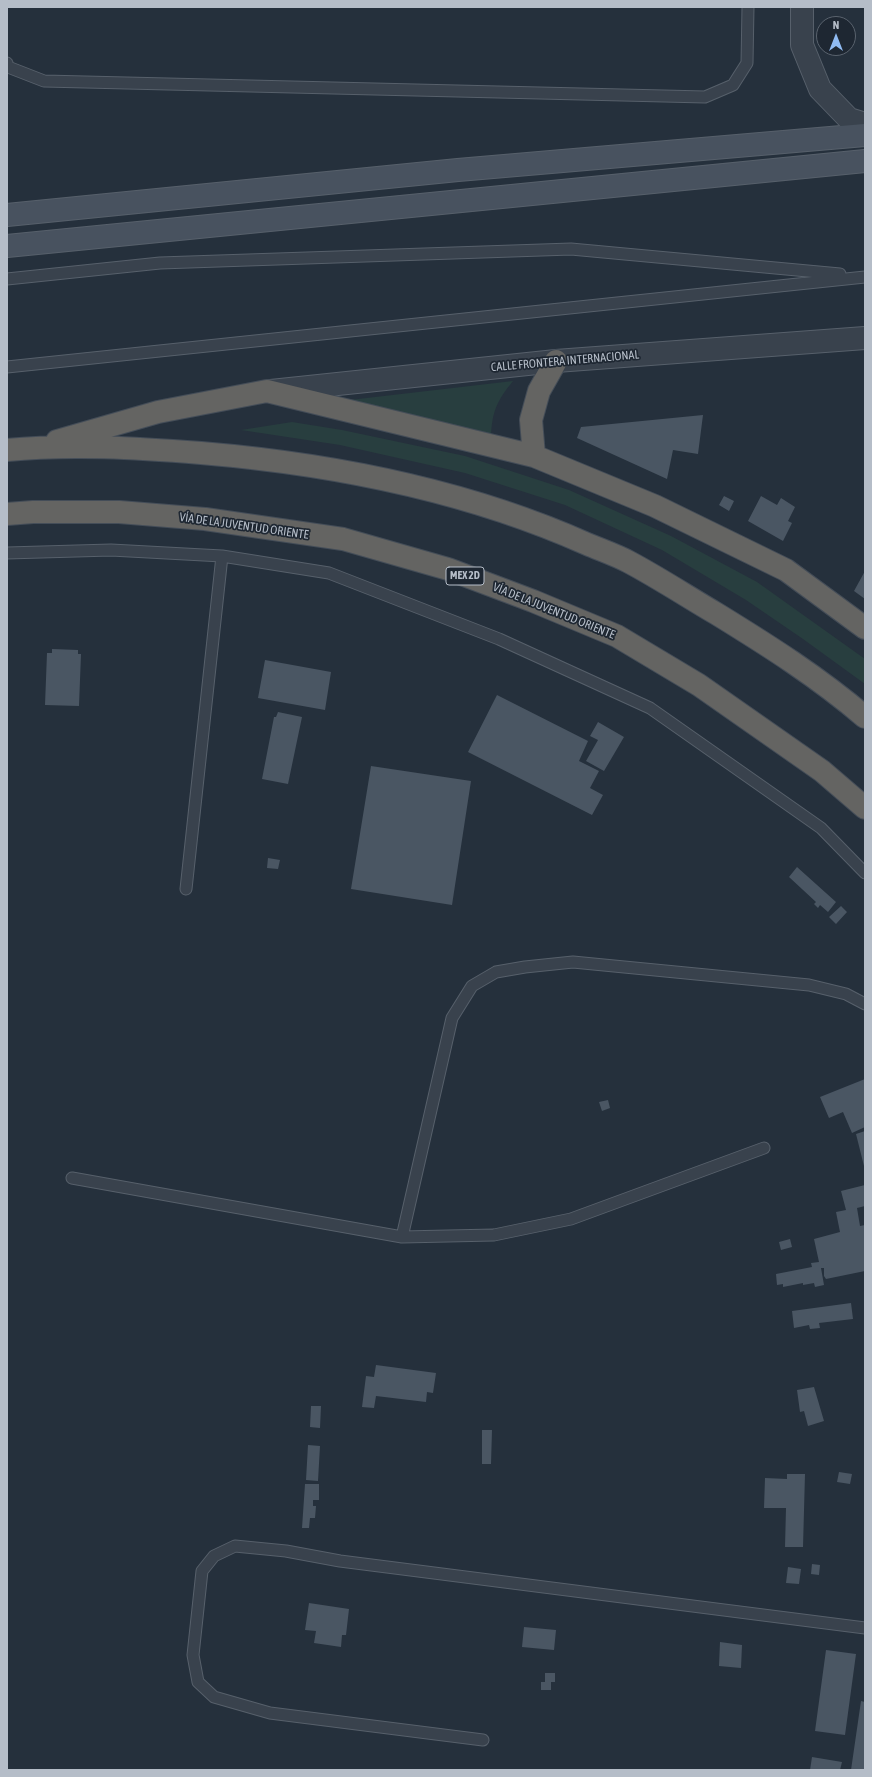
<!DOCTYPE html>
<meta charset="utf-8">
<style>
body{margin:0}
#map{position:relative;width:872px;height:1777px;overflow:hidden;background:#25303c;font-family:"Asap Condensed",sans-serif}
canvas{display:block}
.frame{position:absolute;inset:0;border:8px solid #b5bdc8;pointer-events:none}
.north{position:absolute;left:816px;top:16px;width:40px;height:40px;box-sizing:border-box;background:#1e2732;border:1px solid #5a636e;border-radius:50%;rotate:0deg;font-size:11px;font-weight:700;line-height:16px;text-align:center;color:#b5bdc8}
.north::after{content:'';display:block;margin:auto;width:14px;height:18px;background:#90bbf2;clip-path:polygon(50% 0,100% 100%,50% 72%,0 100%)}
</style>
<div id="map">
<canvas width="872" height="1777"></canvas>
<div class="frame"></div>
<div class="north">N</div>
</div>
<script>
const c = document.querySelector('canvas').getContext('2d');
c.lineJoin = 'round';
function fill(path, color) { c.fillStyle = color; c.fill(path, 'evenodd'); }
function strokePath(path, color, width, dash) { c.strokeStyle = color; c.lineWidth = width; c.lineCap = dash ? 'butt' : 'round'; c.setLineDash(dash || []); c.stroke(path); }
function label(font, color, halo, rows, align = 'center') {
  c.font = font + ' "Asap Condensed",sans-serif'; c.lineWidth = 3.5; c.setLineDash([]); c.textBaseline = 'middle'; c.strokeStyle = halo; c.fillStyle = color; for (const [text, x, y, turn = 0] of rows) {
    c.save(); c.translate(x, y); c.rotate((+turn || 0) * Math.PI / 180); c.textAlign = isNaN(turn) ? turn : align; if (halo) c.strokeText(text, 0, 0); c.fillText(text, 0, 0); c.restore();
  }
}
fill(new Path2D(`
 M513 381C497 401 492 411 491 437L341 401Z
 M292 422 342 430 465 456 569 490 671 536 757 582 865 659V684L803 639 746 600 662 550 565 505 465 473 340 445 241 430Z`), '#283e3f');
fill(new Path2D(`
 M703 415 698 454 673 450 667 479 577 438 581 427Z
 M724 496 734 501 729 511 719 505Z
 M761 496 777 505 781 498 795 507 788 521 792 523 783 541 748 521Z
 M865 571V599L854 591Z
 M52 649 78 650V654H81L79 706 45 705 47 653H52Z
 M265 660 331 672 325 710 258 698Z
 M497 695 588 741 579 761 599 771 590 788 603 795 592 815 468 752Z
 M278 712 302 717 288 784 262 779 274 717H276Z
 M598 722 624 737 604 771 586 761 598 740 590 736Z
 M371 766 471 781 452 905 351 889Z
 M268 858 280 860 278 869 267 868Z
 M797 867 836 902 828 912 820 905 818 908 814 904 816 902 789 877Z
 M841 906 847 912 836 924 829 917Z
 M865 1079V1127L852 1133 843 1112 829 1118 820 1097Z
 M608 1100 610 1108 602 1111 599 1102Z
 M865 1131V1166H864L856 1134Z
 M865 1185V1206L857 1208 860 1226 865 1225V1271L826 1279 824 1276V1268H821L824 1285 815 1287 814 1283 803 1285V1283L783 1287V1284L777 1285 776 1274 812 1267 811 1263 819 1262 814 1239 840 1232 836 1212 846 1210 841 1191Z
 M790 1239 792 1247 781 1250 779 1242Z
 M851 1303 853 1319 819 1323 820 1328 810 1329 809 1325 794 1328 792 1311Z
 M376 1365 436 1373 433 1393 427 1392 426 1402 376 1396 374 1408 362 1407 366 1376 374 1377Z
 M814 1387 824 1421 808 1426 804 1411 800 1412 797 1390Z
 M311 1406H321L320 1428 310 1427Z
 M482 1430H492L491 1464H482Z
 M308 1445 320 1446 318 1481 306 1480Z
 M839 1472 852 1474 850 1484 837 1482Z
 M787 1474H805L803 1547H785L786 1508H764L765 1478 787 1479Z
 M305 1484H319V1500H313V1506H316L315 1518H310L309 1528H302Z
 M812 1564 820 1565 819 1575 811 1574Z
 M788 1567 801 1569 799 1584 786 1583Z
 M309 1603 349 1609 346 1635H342L341 1647 314 1643 316 1631 305 1630Z
 M524 1627 556 1630 554 1650 522 1647Z
 M720 1642 742 1645 741 1668 719 1666Z
 M826 1650 856 1654 845 1735 815 1731Z
 M545 1673H555V1682H551V1690H541V1682H545Z
 M861 1701 865 1702 864 1770H851Z
 M812 1757 842 1762 840 1770H810Z`), '#4a5663');
const service = new Path2D(`
 M7 63 8 67 44 81 705 97 733 85 747 63 748 7
 M7 279 160 263 571 249 840 274
 M7 367 865 277
 M7 553 111 550 222 556 329 573 499 639 650 708 821 828 865 873
 M186 889 222 556
 M72 1178 402 1237 494 1235 571 1219 764 1148
 M402 1237 452 1018 472 986 496 972 525 967 573 962 809 985 846 994 865 1004
 M483 1740 270 1713 214 1697 198 1682 193 1655 202 1571 214 1556 235 1546 286 1551 340 1561 865 1628`);
const minor = new Path2D(`
 M271 391 556 361 865 338`);
const tertiary = new Path2D(`
 M802 7V45L820 89 849 119 865 124`);
const secondary = new Path2D(`
 M7 215 458 170 865 135
 M7 246 865 161`);
const trunk = new Path2D(`
 M57 441 158 412 267 391 534 456 655 506 786 570 865 628
 M7 450C71 444 137 448 201 453 333 464 466 490 587 544 601 550 616 555 629 562 659 578 688 597 717 614 769 646 818 677 865 717
 M534 456 531 420 539 391 556 361
 M7 514 33 512H119L205 519 343 539 448 569 533 601 617 636 699 685 822 771 865 808`);
strokePath(service, '#57606b', 13);
strokePath(minor, '#57606b', 24);
strokePath(tertiary, '#57606b', 24);
strokePath(secondary, '#57606b', 24);
strokePath(trunk, '#444d58', 24);
strokePath(service, '#39424d', 11);
strokePath(minor, '#39424d', 22);
strokePath(tertiary, '#39424d', 22);
strokePath(secondary, '#48525f', 22);
strokePath(trunk, '#646462', 22);
for (const [x, y, w] of [
 [465,576,38]
]) { const box = new Path2D(); box.roundRect(x - w / 2, y - 9, w, 18, 3); c.fillStyle = '#1e2732'; c.fill(box); strokePath(box, '#b5bdc8', 1); }
label('bold 11px', '#b5bdc8', null, [
 ["MEX 2D",465,576]
]);
label('12px', '#b5bdc8', '#1e2732', [
 ["CALLE FRONTERA INTERNACIONAL",565,361,-5],
 ["VÍA DE LA JUVENTUD ORIENTE",244,526,8],
 ["VÍA DE LA JUVENTUD ORIENTE",554,611,22]
]);
</script>
